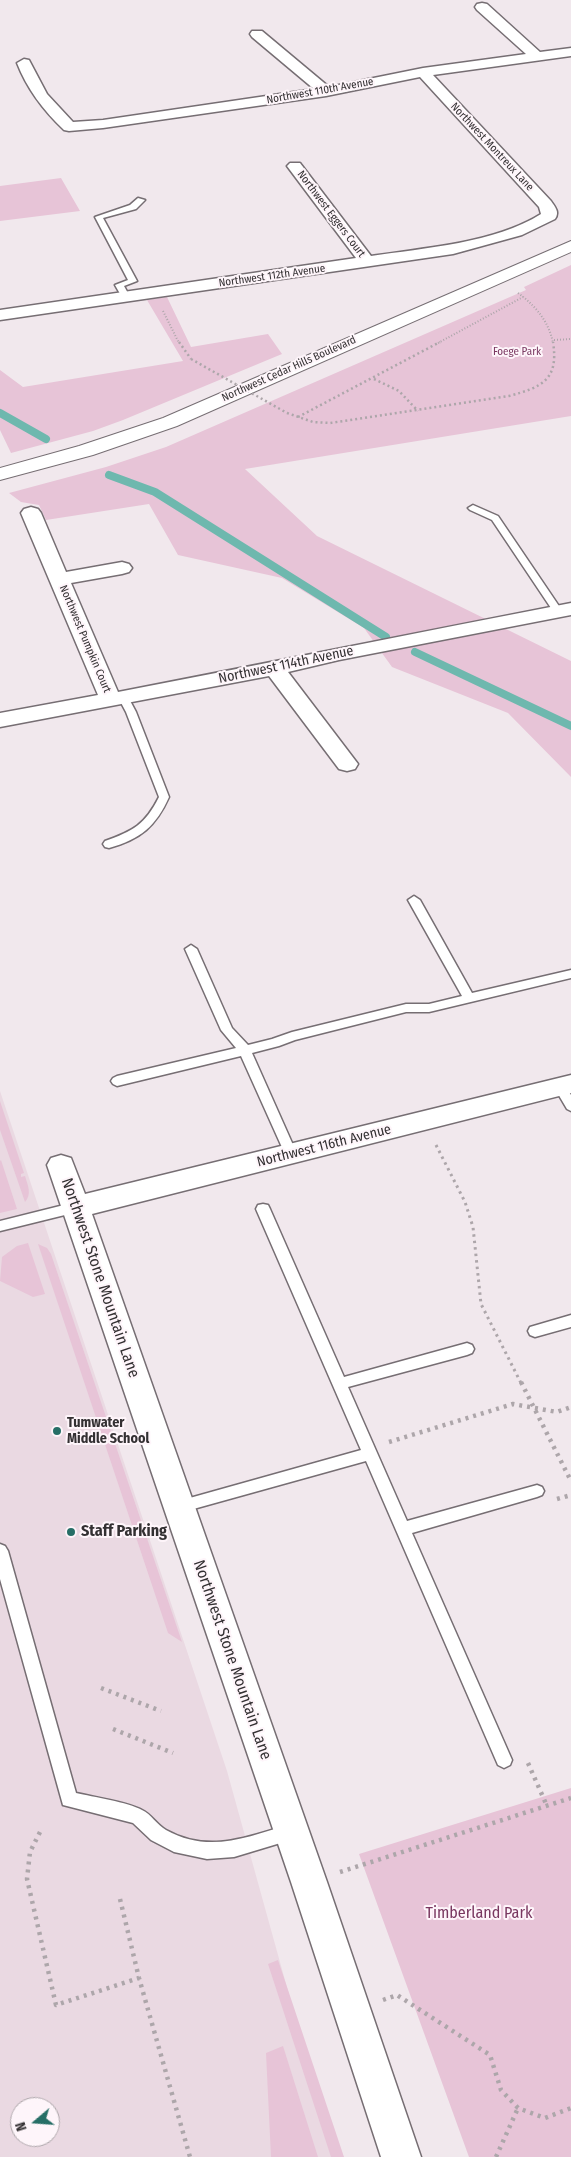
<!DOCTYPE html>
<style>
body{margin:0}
#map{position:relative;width:571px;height:2157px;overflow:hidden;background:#f1e8ed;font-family:"Fira Sans Condensed",sans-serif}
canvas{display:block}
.north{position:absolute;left:10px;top:2097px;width:50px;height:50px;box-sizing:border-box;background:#fef5fa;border:1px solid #ada6aa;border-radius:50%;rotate:252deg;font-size:14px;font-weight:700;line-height:20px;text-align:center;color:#333032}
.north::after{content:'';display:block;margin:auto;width:18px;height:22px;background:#266e66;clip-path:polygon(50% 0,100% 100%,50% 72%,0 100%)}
</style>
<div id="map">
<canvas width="571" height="2157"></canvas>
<div class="north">N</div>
</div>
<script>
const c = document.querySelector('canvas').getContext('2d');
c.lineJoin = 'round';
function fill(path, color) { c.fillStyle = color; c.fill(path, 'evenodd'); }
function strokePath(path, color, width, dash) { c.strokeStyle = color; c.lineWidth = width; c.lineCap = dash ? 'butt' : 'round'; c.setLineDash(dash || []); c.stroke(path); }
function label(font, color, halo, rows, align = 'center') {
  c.font = font + ' "Fira Sans Condensed",sans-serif'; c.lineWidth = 4; c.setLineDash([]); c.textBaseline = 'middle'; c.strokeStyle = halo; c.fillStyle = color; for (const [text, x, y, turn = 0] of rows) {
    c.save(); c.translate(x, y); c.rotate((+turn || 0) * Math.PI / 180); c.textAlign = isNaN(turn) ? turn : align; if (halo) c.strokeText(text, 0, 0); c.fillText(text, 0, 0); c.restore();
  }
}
fill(new Path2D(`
 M0 1091 227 1771 334 2157H0ZM20 2107H50V2137H20Z`), '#ead9e2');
fill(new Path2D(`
 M61 178 80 211 0 221V186Z
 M571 265V416L245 469 317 536 571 661V777L508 713 392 667 364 628 282 578 178 555 149 504 46 520 39 505 21 502 9 493 106 467 166 447 526 290 524 287Z
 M167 297 191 347 268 334 282 354 123 420 93 431 11 453 0 430V370L23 387 183 361 147 300Z
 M0 1101 24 1173 21 1174V1177L25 1176C28 1186 32 1194 25 1202L0 1130Z
 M1 1160 17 1209 0 1213V1161Z
 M28 1243 45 1294 33 1297 0 1281 2 1257 17 1246Z
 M38 1244 47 1248 51 1254 182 1642 168 1633Z
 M571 1788V2157H469L359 1854Z
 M278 1960 344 2157H331L268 1964Z
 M283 2046 318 2157H271L266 2053Z`), '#e7c4d7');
strokePath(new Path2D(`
 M0 413 46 439
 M109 475 155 492 386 637
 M415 652 571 726`), '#6eb8ae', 8);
const lane = new Path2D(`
 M138 198 145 200 136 209 103 218 137 281 124 286 130 297 126 299H123L115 285 128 280 95 217 130 205Z
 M473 505 498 516 563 612 561 614H555L492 520 470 510 468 508Z
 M123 694 127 695 136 712 169 797C156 826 141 839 109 848L105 847 103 844 105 841C133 831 145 825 159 797L126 712 118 697Z
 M414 896 420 900 472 993 571 970V978L429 1012H406L295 1040 279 1046 252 1053 297 1154 296 1157H286L285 1154 241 1056 117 1086 113 1084 111 1081 113 1078 117 1076 236 1048 221 1030 185 949 191 945 197 949 232 1028 248 1045 272 1039 292 1032 406 1004H429L462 996 408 900Z
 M560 1082 564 1084 571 1095V1111L567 1109 554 1087 556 1084Z
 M76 1202 81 1203 83 1207 81 1211 0 1231V1221Z
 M263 1204 268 1205 270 1209 344 1377 467 1343 472 1345 474 1349 472 1353 467 1355 348 1387 407 1521 537 1485 542 1487 544 1491 542 1495 537 1497 412 1533 512 1760 510 1765 504 1768 498 1765 366 1461 179 1513 174 1512 172 1507 174 1502 179 1501 361 1450 256 1209 258 1205Z
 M571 1315V1327L535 1337 530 1335 528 1331 530 1327Z
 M0 1544 5 1546 8 1551 76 1793C93 1797 128 1802 142 1810 151 1814 157 1825 166 1830 209 1854 247 1837 291 1824L297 1826 299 1832 297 1838 234 1857 207 1859 174 1852 151 1840 133 1823 63 1805 0 1579Z`);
const street = new Path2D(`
 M482 3 487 4 540 52 571 48V56L433 75 551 201C555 207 560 212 555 219L522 235 453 254 0 320V310L356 258 287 166 290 163H300L371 256C424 248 495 243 541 214L539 207 420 77 326 96 103 128 69 131 64 130C44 111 27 89 17 63L24 59 29 60 47 94 73 122 103 120 314 89 252 37 250 34 252 31H262L329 87 423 68 526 54 477 10 475 7 477 4Z
 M31 507 38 509 41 513 66 572 122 562 129 564 132 568 129 572 122 574 71 583 118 692C269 663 420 632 571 603V615L339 660 288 672 358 764 355 769 347 771 339 769 269 676 0 727V713L98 695 21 513 24 509Z
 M571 1075V1093L92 1214 327 1882 421 2157H381L291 1882 47 1165 51 1158 61 1155 71 1158 85 1194Z`);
const secondary = new Path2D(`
 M571 241V252L177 426 93 455 0 480V468L79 446 163 418Z`);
strokePath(lane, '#766e73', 3);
strokePath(street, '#766e73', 3);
strokePath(secondary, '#766e73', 2);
strokePath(new Path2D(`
 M518 293C536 306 549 322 553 343
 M163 311 179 343
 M554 340 571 339
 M438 343 523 297`), '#ada6aa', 2, [1, 2]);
strokePath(new Path2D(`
 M179 342 191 359
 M374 379 399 391 418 411
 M287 413 313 422 330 423 509 396C542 387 559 380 553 342
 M298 417 440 342`), '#ada6aa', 2.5, [2, 3]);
strokePath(new Path2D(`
 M436 1145 465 1202 473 1227 481 1304 521 1383`), '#ada6aa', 3, [2.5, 4]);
strokePath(new Path2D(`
 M521 1382 571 1481
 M389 1442 513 1404 557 1412 571 1407
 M557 1499 571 1495
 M101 1688 161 1711
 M113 1729 173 1753
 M528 1763 547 1806
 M40 1832 30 1852 27 1879 56 2005 139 1978
 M340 1872 571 1798
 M120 1899 139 1978 190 2157
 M383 2000 397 1995 490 2055 501 2090 518 2108 545 2118 571 2108
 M496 2157 518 2108`), '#ada6aa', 4.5, [3, 5]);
fill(lane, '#fff');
fill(street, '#fff');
fill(secondary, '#fff');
strokePath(new Path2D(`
 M191 359 287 413`), '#ada6aa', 2.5, [2, 3]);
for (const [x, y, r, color] of [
 [57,1431,5,"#266e66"],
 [71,1532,5,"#266e66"]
]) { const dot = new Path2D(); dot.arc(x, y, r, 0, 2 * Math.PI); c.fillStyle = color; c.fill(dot); strokePath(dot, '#fef5fa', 2); }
label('11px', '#333032', '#fef5fa', [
 ["Northwest 110th Avenue",320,91,-10],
 ["Northwest Montreux Lane",492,147,47],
 ["Northwest Eggers Court",331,214,53],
 ["Northwest 112th Avenue",272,276,-8],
 ["Northwest Cedar Hills Boulevard",289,369,-24],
 ["Northwest Pumpkin Court",85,639,67]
]);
label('11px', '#793760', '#fef5fa', [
 ["Foege Park",517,352]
]);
label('14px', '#333032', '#fef5fa', [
 ["Northwest 114th Avenue",286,665,-12],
 ["Northwest 116th Avenue",324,1146,-14]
]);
label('bold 14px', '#333032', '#fef5fa', [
 ["Tumwater",67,1423],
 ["Middle School",67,1439]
], 'left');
label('16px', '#333032', '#fef5fa', [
 ["Northwest Stone Mountain Lane",100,1278,71],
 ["Northwest Stone Mountain Lane",232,1660,71]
]);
label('bold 16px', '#333032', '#fef5fa', [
 ["Staff Parking",81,1532]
], 'left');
label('16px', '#793760', '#fef5fa', [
 ["Timberland Park",479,1914]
]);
</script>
